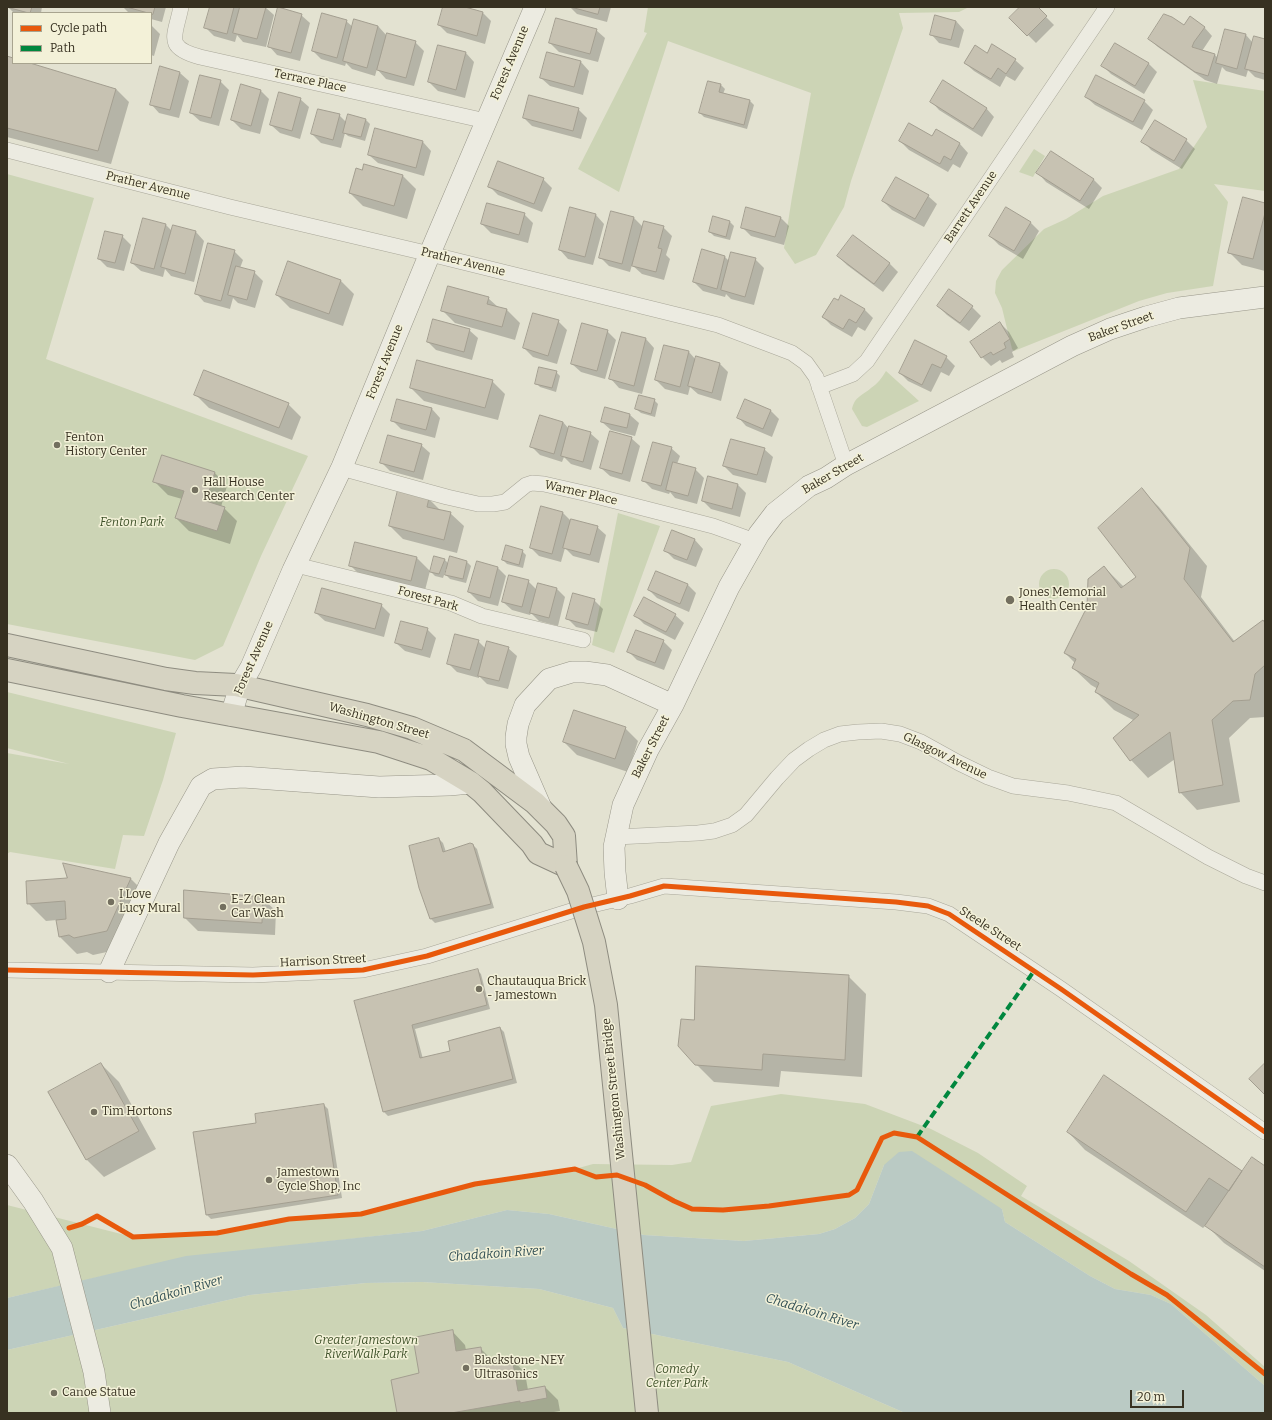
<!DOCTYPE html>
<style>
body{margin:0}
#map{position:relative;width:1272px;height:1420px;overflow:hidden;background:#e3e2d1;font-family:Bitter,serif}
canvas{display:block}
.frame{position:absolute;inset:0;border:8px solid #373121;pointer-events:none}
.legend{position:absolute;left:12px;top:12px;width:140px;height:52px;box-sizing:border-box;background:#f3f1d8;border:1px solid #a8a48f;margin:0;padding:5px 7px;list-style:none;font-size:12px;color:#373121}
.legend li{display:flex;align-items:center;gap:8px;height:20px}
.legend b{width:20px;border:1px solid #a8a48f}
.scale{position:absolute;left:1130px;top:1390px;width:54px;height:18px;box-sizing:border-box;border:2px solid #373121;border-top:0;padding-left:5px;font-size:12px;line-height:14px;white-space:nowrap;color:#373121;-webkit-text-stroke:3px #f3f1d8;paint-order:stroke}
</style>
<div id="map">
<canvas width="1272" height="1420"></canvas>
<div class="frame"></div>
<ul class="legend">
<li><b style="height:5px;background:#e8590c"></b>Cycle path</li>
<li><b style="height:5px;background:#00873e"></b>Path</li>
</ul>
<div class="scale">20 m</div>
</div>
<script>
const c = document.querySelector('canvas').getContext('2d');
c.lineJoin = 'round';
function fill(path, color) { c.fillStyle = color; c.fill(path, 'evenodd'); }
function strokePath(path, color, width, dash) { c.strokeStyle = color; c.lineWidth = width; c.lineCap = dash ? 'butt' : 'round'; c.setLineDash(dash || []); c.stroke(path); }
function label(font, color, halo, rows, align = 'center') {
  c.font = font + ' Bitter,serif'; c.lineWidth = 3; c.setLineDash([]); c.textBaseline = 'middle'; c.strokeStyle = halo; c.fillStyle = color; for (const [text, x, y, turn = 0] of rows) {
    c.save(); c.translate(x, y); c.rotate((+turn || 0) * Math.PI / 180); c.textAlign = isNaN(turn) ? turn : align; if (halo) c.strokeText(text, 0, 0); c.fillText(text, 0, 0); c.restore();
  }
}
fill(new Path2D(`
 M648 7H969L959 12 899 13 903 28 851 181 844 207 816 255 795 264 784 248 792 197 811 93 668 41 619 192 578 169 647 33 644 32Z
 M1193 80 1265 91V191L1214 184 1228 202 1213 286 1167 293 1139 301 1014 351 1012 349 1002 308 995 293 996 281 1002 270 1044 229 1066 219 1103 196 1179 169 1207 127Z
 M1034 149 1045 156 1033 177 1019 172Z
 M7 174 94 198 46 359 308 456 261 556 223 646 195 660 7 624Z
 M886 371 919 401 867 427 862 426 852 409C855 396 862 396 871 388 877 384 882 378 886 371Z
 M618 513 660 526 614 653 592 645Z
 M1039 584a15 15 0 1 1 30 0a15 15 0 1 1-30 0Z
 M7 692 176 733 163 780 144 836 123 835 115 869 10 852 7 854V753L69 764 7 748Z
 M781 1094 865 1104 931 1129 978 1153 1027 1186 1021 1196 1129 1261 1206 1315 1265 1367V1386L1171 1304 1151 1295 1115 1289 1090 1276 1005 1222 1002 1209 884 1165 869 1204 855 1218 835 1229 819 1234 744 1241 644 1235 549 1214 507 1210 422 1231 186 1257 7 1298V1205L133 1237 217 1233 289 1219 361 1214 475 1184 575 1169 593 1164 672 1165 691 1162 711 1106Z
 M422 1282 539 1289 613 1308 623 1328 788 1362 905 1413H7V1350L250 1295 366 1283Z`), '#ccd4b5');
fill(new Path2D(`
 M912 1151 1002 1209 1005 1222 1090 1276 1115 1289 1151 1295 1171 1304 1265 1386V1413H905L788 1362 623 1328 613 1308 539 1289 422 1282 366 1283 250 1295 7 1350V1298L186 1256 422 1231 507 1210 549 1214 644 1235 744 1241 819 1234 835 1229 855 1218 869 1204 884 1165 899 1152Z`), '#bacac4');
fill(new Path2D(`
 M8 7H42L41 13H14Z
 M123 7H166L162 22 151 19V13H129Z
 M211 7H265L274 15 266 47 243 42 237 35 235 42 214 36 205 27Z
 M444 7H461L483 13 491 21 485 44 447 33 439 25Z
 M570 7H611L607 22 577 14Z
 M1021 7H1036L1054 25 1036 43 1011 18Z
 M301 15 310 23 300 61 277 55 269 46Z
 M346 21 353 27 378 26 387 36 415 42 424 51 414 86 386 79 377 69 375 76 352 69 346 63 345 66 321 59 313 51Z
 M956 21 964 30 959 48 939 43 931 34Z
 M151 25 160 34 154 56 151 55Z
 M1184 26 1204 27 1212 36 1202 51 1215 55 1218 58 1226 30 1246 35 1253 43 1265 40V80L1255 77 1248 70 1246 77 1226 71 1222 67 1217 84 1205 80 1158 47 1149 39Z
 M596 30 605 38 598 62 559 52 550 43Z
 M466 53 474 62 465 98 438 91 429 82Z
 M987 54 1015 60 1024 68 1015 81 1006 76 1000 87 974 71 965 63Z
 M7 57 13 59V63H27L116 89 129 102 111 164 7 137Z
 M581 62 589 71 583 95 550 86 541 78Z
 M1148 63 1157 72 1144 94 1111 74 1103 66Z
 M161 67 180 73 189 81 179 118 159 113 151 104Z
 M220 81 229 90 219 126 200 121 191 113Z
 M721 85 725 89 723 94 750 101 754 105 747 129 704 117 700 113Z
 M261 91 269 99 260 134 241 129 232 120Z
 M1086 97 1144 101 1153 110 1142 130 1095 105Z
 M300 99 309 107 300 139 280 133 271 125Z
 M931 101 986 108 994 117 982 137 939 110Z
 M578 109 587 118 581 139 532 126 524 118Z
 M339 115 347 123 366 120 370 124 365 141 348 136 345 133 341 148 321 143 312 134Z
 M936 131 960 144 968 153 960 168 953 164 948 172 909 150 900 141 932 138Z
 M1186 140 1195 149 1182 169 1151 150 1143 141Z
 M423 142 431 151 424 176 378 163 369 155Z
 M1051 152 1094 180 1102 188 1089 209 1046 182 1038 173Z
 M365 166 403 176 416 189 407 219 363 206 350 193 363 171Z
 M543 179 552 188 542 212 498 195 490 187Z
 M928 196 937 204 924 227 892 210 883 201Z
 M1265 204V271L1242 265 1229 252Z
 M571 209 596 215 604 224 593 265 568 259 560 250Z
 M612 212 634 218 644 228 663 227 672 236 666 255 670 259 664 280 642 274 632 265 630 272 609 266 600 257Z
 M524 214 533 223 528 243 491 233 482 224Z
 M780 217 789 226 784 245 751 236 742 227Z
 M144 219 166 225 172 231 173 226 196 232 204 241 194 282 171 276 165 269 163 277 141 271 132 263Z
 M730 222 734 226 730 240 714 236 710 232Z
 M1031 223 1039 231 1023 259 999 245 990 236Z
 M122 236 131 245 124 271 107 267 99 259Z
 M853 236 890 264 898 272 883 292 847 265 838 256Z
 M234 251 243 260 240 268 254 272 263 281 255 308 238 303 233 298 230 309 204 302 196 293Z
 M725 257 730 262 755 259 764 268 754 305 731 299 726 294 725 297 703 291 694 282Z
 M288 263 341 281 354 294 343 326 290 308 277 295Z
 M950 291 972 307 981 316 969 331 947 315 938 306Z
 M488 298 499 308 507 310 520 323 515 340 455 323 442 310Z
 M864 309 873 318 865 331 858 327 852 337 831 325 823 317Z
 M558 321 567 330 557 364 533 357 524 348Z
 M1000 323 1009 332 1018 348 1012 352 1014 357 1002 363 1000 360 991 366 982 357 972 342Z
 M469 330 478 338 472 360 436 350 428 342Z
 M607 331 616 340 605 379 581 372 572 364Z
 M623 333 646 339 654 348 642 394 619 388 611 379Z
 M689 352 696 360 720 364 728 372 721 401 698 394 690 387 688 395 665 389 656 380Z
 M946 357 955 366 949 376 941 372 931 392 908 381 900 373Z
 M556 372 560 376 556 392 540 387 536 383Z
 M492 381 505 394 498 420 424 401 411 388Z
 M196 395 288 404 301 417 292 440 209 408Z
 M398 400 432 409 440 418 435 438 401 429 393 421Z
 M654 400 658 404 655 417 641 413 636 409Z
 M606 408 630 415 639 423 635 436 611 430 602 422Z
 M771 411 779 419 772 437 746 426 738 417Z
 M563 422 569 429 590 433 599 441 591 470 571 464 564 457 562 462 540 455 532 447Z
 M631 438 640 446 630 482 610 476 601 468Z
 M421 445 430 453 423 480 390 471 381 462Z
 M671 448 680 456 677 464 695 469 704 478 697 504 675 498 670 492 669 494 652 489 643 480Z
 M764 449 773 457 766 483 733 475 724 466Z
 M214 472 227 486 221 507 224 508 237 521 230 544 189 531 176 518 182 499 168 495 155 482Z
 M709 477 738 485 746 493 740 517 711 509 703 501Z
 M1142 490 1159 507 1207 566 1201 597 1235 642 1265 623V717L1250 718 1229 738 1240 802 1197 810 1180 792 1175 759 1148 778 1131 760 1114 738 1135 721 1114 710 1096 692 1098 689 1091 685 1073 668 1075 663 1065 653 1088 608 1104 567 1124 587 1138 577Z
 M429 499 441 511 450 513 464 526 457 553 403 539 390 526Z
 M542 507 563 513 571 521 597 527 606 535 599 563 573 556 565 548 561 562 539 556 531 548Z
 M673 531 695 540 703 549 696 567 674 559 665 550Z
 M356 543 417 558 430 571 424 594 363 578 350 565Z
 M522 551 526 555 523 568 507 564 503 560Z
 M451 558 467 562 471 566 466 583 450 579 446 575 448 569H446L443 578 435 576 431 572 444 559 449 564Z
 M498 568 506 576 498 606 478 601 469 592Z
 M656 572 688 585 696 593 689 612 657 598 649 590Z
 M528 581 537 590 557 589 565 597 558 626 539 621 531 613 530 615 512 610 503 602Z
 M594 600 603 609 597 632 576 627 567 618Z
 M381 605 390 614 384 637 325 621 316 613Z
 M635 615H675L684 623 675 640 644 624Z
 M427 629 436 638 430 658 405 651 396 643Z
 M478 641 486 649 508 648 517 656 508 689 487 684 479 676V678L457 672 448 663Z
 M663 641 672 650 664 670 637 660 628 651Z
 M625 728 638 741 628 772 577 755 564 742Z
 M439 839 443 843 446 852 473 845 477 849 494 908 435 923 431 919Z
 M65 864 131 879 148 896 125 948 93 955 87 952 77 954 59 936 57 920 46 921 28 903 68 879Z
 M262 898 276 911 275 935 198 931 185 918Z
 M477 970 481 974 490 1009 415 1029 423 1059 452 1051 500 1028 504 1032 517 1083 388 1116 384 1112 355 1001Z
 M848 976 866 994 862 1077 781 1071 779 1087 714 1082 696 1064 695 1021Z
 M101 1064 119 1082 156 1149 104 1177 87 1160 49 1092Z
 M1105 1076 1243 1172 1265 1167V1271L1224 1243 1206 1225 1203 1228 1085 1150 1068 1132Z
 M324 1105 328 1109 342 1198 211 1219 207 1215 258 1124Z
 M452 1331 465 1345 466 1350 480 1348 493 1361 512 1359 525 1373 528 1390 545 1387 558 1400 560 1411 548 1413H398Z`), '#0003');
const building = new Path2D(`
 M7 7H32L30 13Z
 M127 7H155L153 14Z
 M210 7H234L227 34 204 28Z
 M240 7H266L257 39 233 33Z
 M278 7 302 14 291 53 268 47Z
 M443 7H465L483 12 477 36 438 25Z
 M571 7H600L598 14Z
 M1020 7H1038L1047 16 1027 36 1009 18Z
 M322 13 347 20 337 58 312 51Z
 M1164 14 1172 17 1184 25 1190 16 1205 27 1194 42 1192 47 1215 54 1208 76 1195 72 1148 39Z
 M935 15 956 21 951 40 930 35Z
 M556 18 597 29 590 54 549 43Z
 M354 19 378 26 367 68 343 61Z
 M1225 29 1246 34 1237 69 1216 63Z
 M387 33 416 41 406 78 377 70Z
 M1254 36 1265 39V74L1245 69Z
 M1115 43 1149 63 1135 86 1101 66Z
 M992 44 1016 59 1006 74 998 68 991 79 964 63 975 45 987 53Z
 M438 45 466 52 456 90 428 82Z
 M547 52 581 61 574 87 540 78Z
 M7 56 13 58V63H30L116 89 98 151 7 128Z
 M160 66 180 72 170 110 150 105Z
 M200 75 221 80 211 118 190 113Z
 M1096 75 1145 100 1133 122 1085 97Z
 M943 80 987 108 973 129 930 102Z
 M708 81 721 84 719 92 750 100 744 125 699 113Z
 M241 84 261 90 251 126 231 120Z
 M279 92 301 98 292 131 270 125Z
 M529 95 579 108 573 131 523 118Z
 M318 109 340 114 333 140 311 134Z
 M348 114 366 119 361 137 343 133Z
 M1155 120 1187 139 1174 161 1141 142Z
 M909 123 932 136 936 129 960 143 951 160 944 156 940 164 899 141Z
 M375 128 423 141 416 168 368 155Z
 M1051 151 1094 179 1080 201 1036 173Z
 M498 161 544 178 534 204 488 187Z
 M364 164 403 175 394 206 349 193 356 168 362 170Z
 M896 177 929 195 915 219 882 201Z
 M1243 197 1265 203V213L1253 259 1228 253Z
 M487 203 525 213 519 235 481 224Z
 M570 207 596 214 585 257 559 250Z
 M746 207 781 217 775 237 741 228Z
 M1006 207 1031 222 1014 251 989 236Z
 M611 211 634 217 622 264 599 258Z
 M713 216 730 221 726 237 709 232Z
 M143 218 166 224 154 269 131 263Z
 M644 221 664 226 658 248 662 249 656 272 632 266Z
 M173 225 196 231 185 274 161 267Z
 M105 231 123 235 115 263 98 259Z
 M853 235 890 263 874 284 837 256Z
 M208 243 235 250 221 301 195 294Z
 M702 249 725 256 717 289 693 282Z
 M731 252 756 258 745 297 721 290Z
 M288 261 341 280 329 314 276 295Z
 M236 266 255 271 247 300 228 295Z
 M448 286 489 297 487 304 507 309 502 327 441 311Z
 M949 289 973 306 960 323 937 306Z
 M841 295 865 309 856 323 849 319 843 329 822 317 834 298 838 300Z
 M533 313 559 320 548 356 523 348Z
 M433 319 470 329 464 352 427 342Z
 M1000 322 1010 339 1004 343 1006 348 993 355 991 352 981 358 970 342Z
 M582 323 608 330 597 371 571 364Z
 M622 332 646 338 634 386 609 379Z
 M915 340 947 356 941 368 932 364 922 385 899 373Z
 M664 345 689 351 680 387 655 380Z
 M696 356 720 363 712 393 688 386Z
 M417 360 493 380 485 408 410 388Z
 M539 367 557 371 552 388 535 384Z
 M204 370 289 403 279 428 194 395Z
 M639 395 655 399 651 414 635 409Z
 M397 399 432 408 426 430 391 421Z
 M745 399 771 410 763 429 737 418Z
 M605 407 630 414 627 428 601 422Z
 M540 415 563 422 554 454 530 447Z
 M569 426 591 432 583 462 561 456Z
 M610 431 632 437 622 474 600 468Z
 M388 435 422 444 414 472 380 463Z
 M731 439 765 448 757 475 723 466Z
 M653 442 672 447 661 486 642 481Z
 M162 455 215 472 206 501 225 507 217 531 175 518 184 491 153 482Z
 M673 462 696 468 688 496 666 490Z
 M708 476 738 484 732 509 702 501Z
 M1142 488 1190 548 1184 579 1233 642 1263 620 1265 623V665L1255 674 1250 700 1233 701 1212 720 1223 785 1179 793 1170 732 1130 761 1113 738 1139 715 1095 692 1099 683 1072 668 1076 659 1064 653 1087 607 1088 579 1104 566 1121 588 1136 577 1098 528Z
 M398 490 429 498 427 507 451 512 444 540 389 526Z
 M541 506 563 512 552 554 530 548Z
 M571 519 598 526 590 555 563 548Z
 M672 530 695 539 687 560 664 551Z
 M355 542 417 557 411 581 349 566Z
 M506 545 523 550 519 565 502 560Z
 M434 556 445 559 439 574 430 572Z
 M450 556 467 561 463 579 445 575Z
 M477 561 498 567 490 598 468 592Z
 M656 571 688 584 680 604 648 590Z
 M509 575 529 580 522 607 502 602Z
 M538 583 557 588 549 618 530 613Z
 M322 588 382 604 375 629 315 613Z
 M573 593 595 599 588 625 566 619Z
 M644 597 676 614 666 632 634 616Z
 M401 621 428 628 422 650 395 643Z
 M636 630 664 640 655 663 627 652Z
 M455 634 479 640 470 670 447 664Z
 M487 641 509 647 499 681 478 676Z
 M574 710 626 727 615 759 563 742Z
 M439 838 443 852 470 843 473 844 491 904 430 919 419 888 409 846Z
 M63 863 131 878 107 931 74 938 69 935 59 937 56 920 66 919 65 901 27 904 26 881 67 878Z
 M184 890 263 897 262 923 184 918Z
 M696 966 849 975 845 1060 763 1054 762 1070 695 1065 678 1046 681 1019 694 1020Z
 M478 969 487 1005 412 1025 420 1058 450 1051 448 1041 500 1027 513 1079 383 1112 354 1001Z
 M101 1063 139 1131 86 1160 48 1092Z
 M1265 1063V1095L1249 1079Z
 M1104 1075 1242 1171 1229 1191 1209 1178 1186 1212 1067 1132Z
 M324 1104 338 1195 206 1215 193 1132 256 1123 255 1114Z
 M1252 1157 1265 1166V1267L1205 1226Z
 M453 1330 456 1351 481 1347 483 1363 512 1358 518 1391 545 1386 547 1398 520 1403V1401L451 1413H397L391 1380 419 1373 413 1338Z`);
fill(building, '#c7c2b2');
strokePath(building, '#a39e90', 1);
const street = new Path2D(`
 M181 7C175 37 164 47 200 57L486 121
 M7 150 230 207 430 254 718 325 771 345 792 353 806 363 816 377 846 465
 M819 387 853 374 867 361 1107 7
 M341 468 447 497 478 504H493L505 502 526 485 532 483 544 484 588 494 713 526 755 541
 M296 565 451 603 482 616 583 640
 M616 837 698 833 714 831 732 825 746 815 777 778 794 760 809 749 824 740 840 734 858 732 881 731 900 734 921 742 959 763 988 777 1013 786 1068 793 1116 803 1208 857 1246 876 1265 883
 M7 970 253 975 363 970 427 956 584 907 630 896 664 886 896 902 928 906 949 914 1061 989 1265 1132`);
const secondary = new Path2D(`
 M231 715 240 686 251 667 293 570 342 467 433 246 535 7
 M542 810 519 757 516 744V737L518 724 525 705 549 679 572 672H585L607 675 673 705
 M618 899 615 872 614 847 623 805 648 750 673 705 729 587 759 534 775 513 809 486 826 478 846 465 1072 346 1110 329 1146 317 1179 308 1265 297
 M109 972 169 843 201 786 213 779 243 777 379 787 449 785 471 783
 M7 1165 33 1201 62 1248 94 1372 100 1413`);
const highway = new Path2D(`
 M7 645 166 679 195 683 236 685 367 715 412 728 464 750 535 803 556 824 564 836 566 866 538 853 532 844 482 792 471 783 431 759 379 742 182 706 7 670`);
strokePath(street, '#a9a799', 16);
strokePath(secondary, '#989689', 22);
strokePath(highway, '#8e8c80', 24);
strokePath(street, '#ecebe1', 15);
strokePath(secondary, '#ecebe1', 21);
strokePath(highway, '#d6d3c2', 22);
const highwayBridge = new Path2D(`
 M566 866 578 891 594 942 606 1005 647 1413`);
strokePath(highwayBridge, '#8e8c80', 24, []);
strokePath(highwayBridge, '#d6d3c2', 22);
strokePath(new Path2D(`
 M917 1137 1034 971
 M7 1411H8`), '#00873e', 4, [8, 4]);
strokePath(new Path2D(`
 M7 970 253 975 363 970 427 956 584 907 630 896 664 886 896 902 928 906 949 914 1061 989 1265 1132
 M69 1228 82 1224 97 1216 133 1237 217 1233 289 1219 361 1214 475 1184 575 1169 596 1177 617 1175 645 1185 674 1201 692 1209 723 1210 769 1206 849 1195 857 1190 882 1138 894 1133 917 1137 1131 1274 1167 1295 1265 1374`), '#e8590c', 5);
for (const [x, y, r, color] of [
 [57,445,4,"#736f5f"],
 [195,490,4,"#736f5f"],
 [1010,600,5,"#736f5f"],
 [111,902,4,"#736f5f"],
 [223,907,4,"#736f5f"],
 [479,989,4,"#736f5f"],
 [94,1112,4,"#736f5f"],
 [269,1180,4,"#736f5f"],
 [466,1368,4,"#736f5f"],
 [54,1393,4,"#736f5f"]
]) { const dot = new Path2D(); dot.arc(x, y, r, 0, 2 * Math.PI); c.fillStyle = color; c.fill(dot); strokePath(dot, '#f3f1d8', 1.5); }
label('12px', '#373121', '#f3f1d8', [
 ["Forest Avenue",510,63,-67],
 ["Terrace Place",310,81,12],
 ["Prather Avenue",148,186,14],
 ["Barrett Avenue",971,207,-56],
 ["Prather Avenue",463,262,14],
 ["Baker Street",1121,327,-20],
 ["Forest Avenue",385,362,-68],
 ["Baker Street",833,474,-30],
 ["Warner Place",581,493,13],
 ["Forest Park",428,599,16],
 ["Forest Avenue",254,658,-66],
 ["Washington Street",379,721,16],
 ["Baker Street",651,747,-63],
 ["Glasgow Avenue",945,756,26],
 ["Steele Street",990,929,33],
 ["Harrison Street",323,961,-3],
 ["Washington Street Bridge",614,1089,-96]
]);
label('12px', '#373121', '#f3f1d8', [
 ["Fenton",65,438],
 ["History Center",65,452],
 ["Hall House",203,483],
 ["Research Center",203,497],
 ["Jones Memorial",1019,593],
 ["Health Center",1019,607],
 ["I Love",119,895],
 ["Lucy Mural",119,909],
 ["E-Z Clean",231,900],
 ["Car Wash",231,914],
 ["Chautauqua Brick",487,982],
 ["- Jamestown",487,996],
 ["Tim Hortons",102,1112],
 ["Jamestown",277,1173],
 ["Cycle Shop, Inc",277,1187],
 ["Blackstone-NEY",474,1361],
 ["Ultrasonics",474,1375],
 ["Canoe Statue",62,1393]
], 'left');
label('italic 12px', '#3f522a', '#f3f1d8', [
 ["Fenton Park",132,523],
 ["Greater Jamestown",366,1341],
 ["RiverWalk Park",366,1355],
 ["Comedy",677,1370],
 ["Center Park",677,1384]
]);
label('italic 13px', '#325055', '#f3f1d8', [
 ["Chadakoin River",496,1254,-4],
 ["Chadakoin River",176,1293,-16],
 ["Chadakoin River",812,1312,17]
]);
</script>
